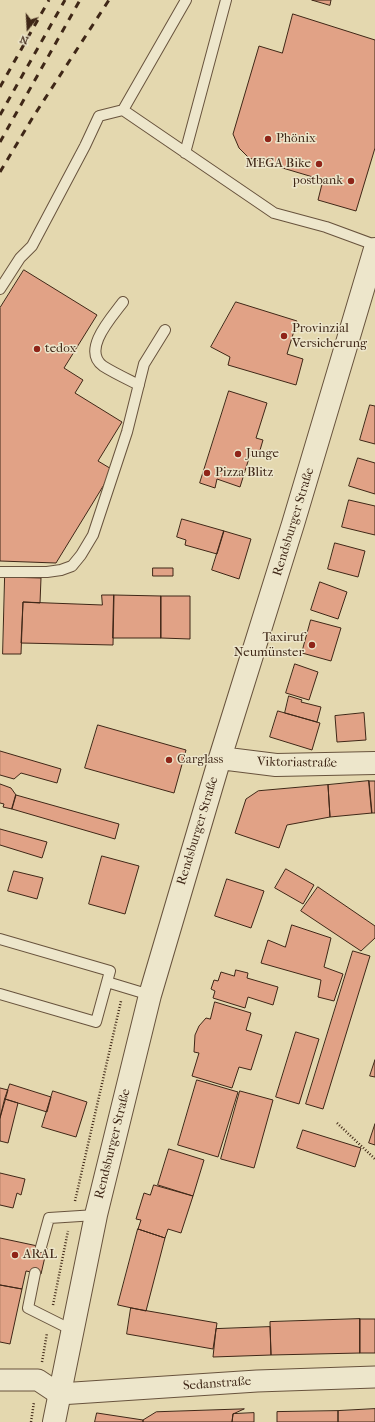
<!DOCTYPE html>
<meta charset="utf-8">
<style>
body{margin:0}
#map{position:relative;width:375px;height:1422px;overflow:hidden;background:#e4d8af;font-family:"IM FELL French Canon",serif}
canvas{display:block}
.north{position:absolute;left:8px;top:8px;width:40px;height:40px;-webkit-text-stroke:3px #ede6cb;paint-order:stroke;rotate:198deg;font-size:11px;font-weight:700;line-height:16px;text-align:center;color:#3f2717}
.north::after{content:'';display:block;margin:auto;width:14px;height:18px;background:#3f2717;clip-path:polygon(50% 0,100% 100%,50% 72%,0 100%)}
</style>
<div id="map">
<canvas width="375" height="1422"></canvas>
<div class="north">N</div>
</div>
<script>
const c = document.querySelector('canvas').getContext('2d');
c.lineJoin = 'round';
function fill(path, color) { c.fillStyle = color; c.fill(path, 'evenodd'); }
function strokePath(path, color, width, dash) { c.strokeStyle = color; c.lineWidth = width; c.lineCap = dash ? 'butt' : 'round'; c.setLineDash(dash || []); c.stroke(path); }
function label(font, color, halo, rows, align = 'center') {
  c.font = font + ' "IM FELL French Canon",serif'; c.lineWidth = 3; c.setLineDash([]); c.textBaseline = 'middle'; c.strokeStyle = halo; c.fillStyle = color; for (const [text, x, y, turn = 0] of rows) {
    c.save(); c.translate(x, y); c.rotate((+turn || 0) * Math.PI / 180); c.textAlign = isNaN(turn) ? turn : align; if (halo) c.strokeText(text, 0, 0); c.fillText(text, 0, 0); c.restore();
  }
}
const building = new Path2D(`
 M312 0H331L330 5Z
 M293 14 375 40V148L356 211 318 200 323 180 249 158 239 148 233 134 259 46 282 53Z
 M24 270 97 315 64 368 83 380 75 393 122 422 98 461 113 470 56 563 0 561V308Z
 M236 302 297 321 287 354 303 359 296 385 228 365 230 357 211 347Z
 M229 391 267 403 256 438 263 440 258 457 250 455 240 487 217 479 215 488 200 483Z
 M370 405 375 406V444L360 440Z
 M358 458 375 463V494L349 486Z
 M349 500 375 506V535L342 527Z
 M182 519 224 531 217 554 185 545 186 540 177 537Z
 M224 531 251 539 239 579 212 570Z
 M335 543 365 551 358 577 328 569Z
 M153 568H173V576H153Z
 M5 577 41 578 40 603 23 602 21 654H3Z
 M320 582 347 592 338 619 311 610Z
 M102 595H114L113 645 21 643 23 602 102 605Z
 M114 595 161 596V638H113Z
 M161 596H190V639L161 638Z
 M311 620 341 628 331 661 302 653Z
 M295 664 318 672 309 700 286 693Z
 M289 696 302 700 301 702 321 707 317 722 285 713Z
 M278 711 320 723 312 750 270 737Z
 M364 713 366 740 337 742 335 716Z
 M98 725 186 750 174 793 85 768Z
 M0 751 61 769 57 783 21 773 14 779 0 775Z
 M369 781 372 813 330 817 328 785Z
 M369 781H375V813H372Z
 M0 784 11 788 16 795 12 809 3 807 4 804 0 803Z
 M328 785 330 817 287 825 279 848 235 833 246 799 258 791Z
 M16 795 119 824 115 839 12 809Z
 M0 829 47 842 42 858 0 845Z
 M102 856 139 866 125 914 89 904Z
 M286 869 314 885 303 904 275 888Z
 M14 871 43 878 37 899 8 891Z
 M227 879 264 891 251 928 215 916Z
 M318 887 375 926V938L361 951 301 911Z
 M292 925 331 938 324 967 343 974 334 1001 318 997 321 980 261 963 268 940 285 947Z
 M353 951 370 956 323 1109 306 1104Z
 M236 970 248 973 247 978 278 987 273 1005 248 997 245 1008 213 998 215 991 211 989 214 980 218 981 221 972 234 976Z
 M215 1002 251 1013 246 1030 262 1035 251 1070 239 1067 232 1088 192 1076 199 1053 194 1052 195 1035 199 1026 206 1018 210 1019Z
 M296 1032 319 1039 299 1104 276 1097Z
 M375 1060V1077L370 1076Z
 M197 1080 238 1092 218 1157 178 1145Z
 M10 1084 51 1097 47 1112 5 1099Z
 M0 1088 8 1090 0 1118Z
 M53 1091 87 1102 76 1137 42 1127Z
 M240 1091 273 1100 254 1168 221 1159Z
 M5 1099 18 1103 8 1143 0 1141V1118Z
 M375 1124V1145L369 1143Z
 M303 1130 361 1148 355 1167 297 1148Z
 M169 1149 204 1160 193 1196 158 1185Z
 M0 1173 25 1179 21 1195 17 1193 13 1208 0 1205Z
 M154 1185 193 1196 181 1233 168 1229 165 1238 138 1229 141 1220 136 1219 144 1193 150 1195Z
 M138 1229 165 1238 146 1311 118 1305Z
 M0 1238 47 1248 41 1274 26 1271 22 1289 0 1285Z
 M0 1285 22 1289 10 1344 0 1342Z
 M131 1308 217 1323 213 1349 127 1334Z
 M360 1319V1353L271 1355 270 1322Z
 M360 1319H375V1353H360Z
 M270 1327 271 1355 213 1357 216 1329Z
 M244 1409 233 1414 232 1422H143V1420L156 1412Z
 M375 1409V1422H338V1411Z
 M338 1411V1422H277V1412Z
 M97 1413 143 1420V1422H95Z
 M254 1413V1422H232L233 1414Z`);
fill(building, '#e1a286');
strokePath(building, '#3f2717', 1);
const service = new Path2D(`
 M123 110 274 213 326 227 375 245
 M185 153 226 0
 M0 289 20 258 32 246 85 146 99 116 123 110 186 0
 M123 302C112 317 81 350 103 366 114 373 127 379 139 385
 M0 572H47L61 570 72 566 81 555 93 535 127 432 144 364 165 330
 M0 939 110 971 96 1022 0 994
 M107 982 150 995
 M41 1247 49 1218 96 1215
 M35 1273 28 1308 72 1330`);
const minor = new Path2D(`
 M0 1380H38L59 1394 257 1381 375 1377`);
const tertiary = new Path2D(`
 M220 758 276 765 375 763
 M54 1422 96 1215 150 995 220 758 293 524 375 249`);
strokePath(service, '#68533d', 12);
strokePath(minor, '#68533d', 23);
strokePath(tertiary, '#68533d', 24);
strokePath(new Path2D(`
 M337 1123 375 1159
 M75 1201 121 1001
 M53 1305 68 1231
 M42 1362 47 1333
 M31 1422 34 1402`), '#3f2717', 2.5, [1, 2]);
strokePath(service, '#ede6cb', 10);
strokePath(minor, '#ede6cb', 21);
strokePath(tertiary, '#ede6cb', 22);
strokePath(new Path2D(`
 M0 87 49 0
 M0 115 65 0
 M0 142 80 0
 M0 172 33 117 109 0`), '#3f2717', 3, [7, 7]);
for (const [x, y, r, color] of [
 [268,139,4,"#8f2418"],
 [319,164,4,"#8f2418"],
 [351,181,4,"#8f2418"],
 [284,336,4,"#8f2418"],
 [37,349,4,"#8f2418"],
 [238,454,4,"#8f2418"],
 [207,473,4,"#8f2418"],
 [312,645,4,"#8f2418"],
 [169,760,4,"#8f2418"],
 [15,1255,4,"#8f2418"]
]) { const dot = new Path2D(); dot.arc(x, y, r, 0, 2 * Math.PI); c.fillStyle = color; c.fill(dot); strokePath(dot, '#ede6cb', 1.5); }
label('13px', '#3f2717', '#ede6cb', [
 ["Phönix",276,139],
 ["MEGA Bike",311,164,"right"],
 ["postbank",343,181,"right"],
 ["Provinzial",292,329],
 ["Versicherung",292,344],
 ["tedox",45,349],
 ["Junge",246,454],
 ["Pizza Blitz",215,473],
 ["Taxiruf",304,638,"right"],
 ["Neumünster",304,653,"right"],
 ["Carglass",177,760],
 ["ARAL",23,1255]
], 'left');
label('13px', '#3f2717', '#ede6cb', [
 ["Rendsburger Straße",294,522,-73],
 ["Viktoriastraße",297,763,1],
 ["Rendsburger Straße",198,831,-73],
 ["Rendsburger Straße",113,1144,-76],
 ["Sedanstraße",217,1384,-4]
]);
</script>
